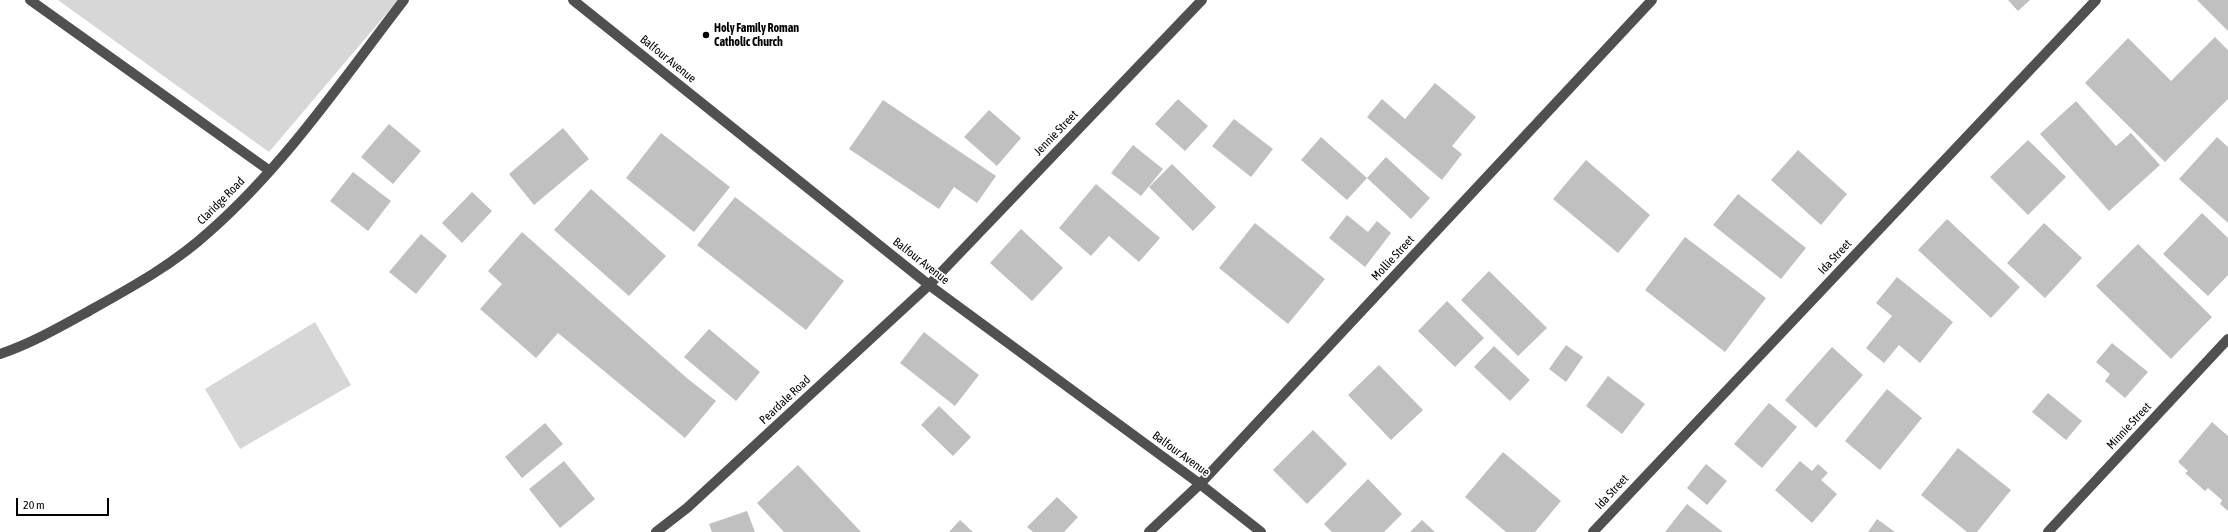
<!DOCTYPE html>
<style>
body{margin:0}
#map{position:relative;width:2228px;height:532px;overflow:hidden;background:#fff;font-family:"Asap Condensed",sans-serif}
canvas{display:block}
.scale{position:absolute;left:16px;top:498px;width:93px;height:18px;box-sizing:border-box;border:2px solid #000;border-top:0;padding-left:5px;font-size:12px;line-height:14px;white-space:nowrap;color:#000;-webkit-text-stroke:3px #fff;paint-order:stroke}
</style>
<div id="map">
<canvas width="2228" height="532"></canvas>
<div class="scale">20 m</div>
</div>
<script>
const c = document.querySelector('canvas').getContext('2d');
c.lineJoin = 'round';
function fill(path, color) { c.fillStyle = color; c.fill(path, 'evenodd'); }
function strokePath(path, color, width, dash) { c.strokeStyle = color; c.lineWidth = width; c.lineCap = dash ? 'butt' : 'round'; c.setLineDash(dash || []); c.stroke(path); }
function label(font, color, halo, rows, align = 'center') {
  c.font = font + ' "Asap Condensed",sans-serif'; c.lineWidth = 3.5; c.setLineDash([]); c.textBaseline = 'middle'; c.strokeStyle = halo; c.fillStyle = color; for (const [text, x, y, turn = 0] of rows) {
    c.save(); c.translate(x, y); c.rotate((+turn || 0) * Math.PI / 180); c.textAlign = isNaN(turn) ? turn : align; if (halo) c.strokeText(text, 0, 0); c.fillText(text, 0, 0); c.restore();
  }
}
fill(new Path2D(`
 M58 0H398L269 152Z
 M315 322 351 385 240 449 205 389Z`), '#d7d7d7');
fill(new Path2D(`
 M2008 0H2030L2018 11Z
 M2197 0H2228V31Z
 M2215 37 2228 50V99L2165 162 2085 83 2128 38 2171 81Z
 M1435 83 1476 117 1452 146 1462 154 1442 180 1367 117 1382 99 1405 119Z
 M1178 99 1208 126 1185 151 1155 124Z
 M883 100 996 176 977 203 954 187 939 209 849 149Z
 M2076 101 2116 146 2131 133 2160 165 2109 211 2040 134Z
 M989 110 1021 138 997 166 964 137Z
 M1234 119 1273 149 1251 177 1212 146Z
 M389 124 421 151 393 184 361 157Z
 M563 128 589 159 534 205 509 174Z
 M661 133 730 187 694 232 626 178Z
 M1321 137 1367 178 1347 200 1301 160Z
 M2217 137 2228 147V223L2179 179Z
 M2028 140 2066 177 2028 215 1990 177Z
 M1133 145 1163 169 1141 196 1111 173Z
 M1798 150 1847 194 1821 225 1771 180Z
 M1386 157 1430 198 1411 219 1367 178Z
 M1586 160 1650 215 1618 253 1553 199Z
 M1172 164 1216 207 1193 231 1149 187Z
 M353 172 391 201 368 231 330 201Z
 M1096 184 1160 238 1139 262 1109 236 1091 256 1059 228Z
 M591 189 666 256 629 296 554 230Z
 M472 192 492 211 462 243 442 223Z
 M1738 194 1806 248 1781 279 1713 225Z
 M735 197 844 281 806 330 697 245Z
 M2202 213 2228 238V275L2208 296 2163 254Z
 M1347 215 1368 232 1377 221 1391 233 1365 267 1329 238Z
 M1947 219 2020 287 1991 318 1918 250Z
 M1255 223 1325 279 1288 324 1219 268Z
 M2044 223 2082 258 2045 298 2007 263Z
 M1021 229 1063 268 1032 301 990 263Z
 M522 232 688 379 716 401 685 438 558 333 536 358 480 309 502 284 488 271Z
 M421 234 447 256 416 294 389 272Z
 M1685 237 1766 298 1725 352 1645 290Z
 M2138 244 2212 317 2171 359 2096 286Z
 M1489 271 1547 328 1518 356 1461 300Z
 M1897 277 1953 322 1920 363 1899 345 1884 363 1866 348 1892 316 1876 303Z
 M1447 301 1484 338 1455 367 1418 331Z
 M709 329 760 372 736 401 684 357Z
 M924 332 979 375 955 406 900 363Z
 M2112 343 2148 372 2125 398 2105 381 2110 374 2096 362Z
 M1566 345 1583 357 1566 382 1549 369Z
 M1494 346 1530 380 1510 401 1474 367Z
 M1832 347 1863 375 1816 428 1785 400Z
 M1379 365 1423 410 1391 440 1348 395Z
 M1608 376 1645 404 1622 434 1586 406Z
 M1887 389 1922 418 1880 470 1845 441Z
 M2048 393 2082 421 2066 440 2032 412Z
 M1769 403 1797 427 1762 468 1734 444Z
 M939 406 971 437 953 456 921 425Z
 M2212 422 2228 436V511L2220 504 2222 500 2208 488 2205 491 2185 473 2188 471 2178 462Z
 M545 423 563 444 522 478 505 457Z
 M1313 430 1347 464 1307 504 1273 470Z
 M1958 448 2011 490 1977 532H1967L1921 495Z
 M1503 452 1561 501 1535 532H1506L1465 497Z
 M564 461 595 499 560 528 529 489Z
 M1800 461 1812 471 1818 464 1828 473 1821 480 1837 494 1812 523 1775 490Z
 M1706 464 1727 481 1707 505 1687 488Z
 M798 465 861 532H784L757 503Z
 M1368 479 1402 514 1384 532H1332L1324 524Z
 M1057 497 1078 517 1064 532H1033L1027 527Z
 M1687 504 1723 532H1665Z
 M747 511 755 532H712L709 524Z
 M1877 519 1895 532H1868Z
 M960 520 973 532H949Z
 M1422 520 1435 532H1410Z`), '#c0c0c0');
strokePath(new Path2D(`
 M30 0 270 171
 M573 0 929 285 1200 484 1261 532
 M0 354C32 343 60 327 89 311 132 287 174 264 210 231 285 165 343 79 404 0
 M656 532 687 508 929 285 1202 0
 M1149 532 1200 484 1652 0
 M1593 532 2096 0
 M2048 532 2228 339`), '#505050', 10);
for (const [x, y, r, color] of [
 [706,35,4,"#000"]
]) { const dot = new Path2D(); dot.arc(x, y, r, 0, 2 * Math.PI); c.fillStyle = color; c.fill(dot); strokePath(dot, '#fff', 1.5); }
label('bold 12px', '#000', '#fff', [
 ["Holy Family Roman",714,28],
 ["Catholic Church",714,42]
], 'left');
label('12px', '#000', '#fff', [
 ["Balfour Avenue",668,59,39],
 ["Jennie Street",1056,133,-46],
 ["Claridge Road",221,201,-45],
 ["Ida Street",1835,257,-47],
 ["Mollie Street",1393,258,-47],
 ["Balfour Avenue",921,261,38],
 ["Peardale Road",785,400,-43],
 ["Minnie Street",2129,426,-47],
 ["Balfour Avenue",1181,454,36],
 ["Ida Street",1612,492,-47]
]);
</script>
